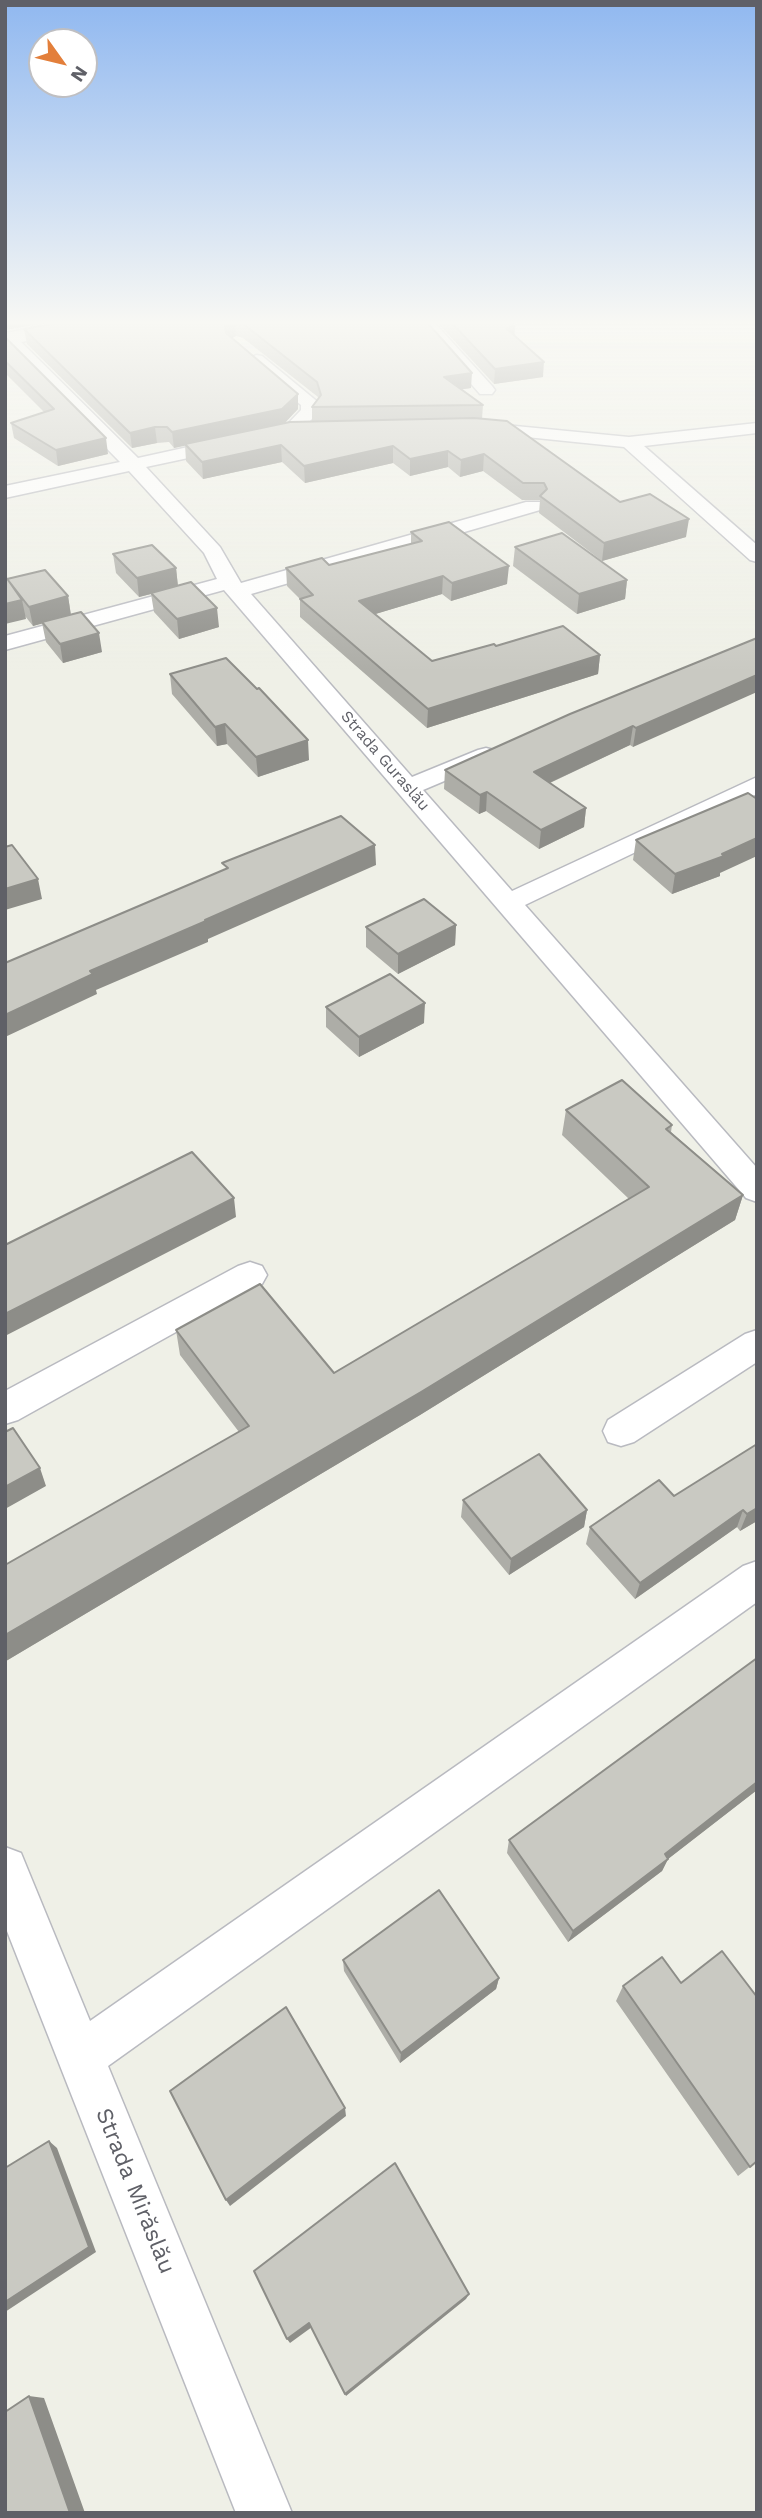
<!DOCTYPE html>
<meta charset="utf-8">
<style>
body{margin:0}
#map{position:relative;width:762px;height:2518px;overflow:hidden;background:#eff0e7;font-family:"Work Sans",sans-serif}
canvas{display:block}
.frame{position:absolute;inset:0;border:7px solid #5f6067;pointer-events:none}
.north{position:absolute;left:28px;top:28px;width:70px;height:70px;box-sizing:border-box;background:#fff;border:2px solid #bfbfc2;border-radius:50%;rotate:124deg;font-size:19px;font-weight:700;line-height:28px;text-align:center;color:#5f6067}
.north::after{content:'';display:block;margin:auto;width:24px;height:32px;background:#e37f3b;clip-path:polygon(50% 0,100% 100%,50% 72%,0 100%)}
</style>
<div id="map">
<canvas width="762" height="2518"></canvas>
<div class="frame"></div>
<div class="north">N</div>
</div>
<script>
const c = document.querySelector('canvas').getContext('2d');
c.lineJoin = 'round';
function strokePath(path, color, width, dash) { c.strokeStyle = color; c.lineWidth = width; c.lineCap = dash ? 'butt' : 'round'; c.setLineDash(dash || []); c.stroke(path); }
function fill(path, color) { c.fillStyle = color; c.fill(path, 'evenodd'); }
function label(font, color, halo, rows, align = 'center') {
  c.font = font + ' "Work Sans",sans-serif'; c.lineWidth = 5; c.setLineDash([]); c.textBaseline = 'middle'; c.strokeStyle = halo; c.fillStyle = color; for (const [text, x, y, turn = 0] of rows) {
    c.save(); c.translate(x, y); c.rotate((+turn || 0) * Math.PI / 180); c.textAlign = isNaN(turn) ? turn : align; if (halo) c.strokeText(text, 0, 0); c.fillText(text, 0, 0); c.restore();
  }
}
const street = new Path2D(`
 M415 320H432L492 386 495 390 492 394H480Z
 M5 334 14 335 138 458 229 438 235 440 238 444 235 448 146 467 220 547 241 583 526 502H540L543 506 540 510 251 594 412 777 478 750 486 748 494 750 498 755 494 760 423 790 512 891 757 777V794L525 905 757 1168V1202L746 1198 224 590 5 650V636L217 579 204 553 129 471 5 498V486L120 462 5 345Z
 M256 355 262 356 319 403 316 415 296 435H284L281 431 301 410V405L250 364 248 360Z
 M474 422 629 437 757 423V433L644 446 757 545V562L750 560 624 447 468 431 465 427 468 423Z
 M250 1262 262 1266 267 1275 262 1284 18 1420 5 1424V1391L238 1266Z
 M757 1330V1362L634 1442 621 1446 608 1442 603 1431 608 1420 745 1334Z
 M757 1561V1602L108 2066 292 2513H236L5 1926V1847L21 1853 90 2021 743 1566Z`);
const secondary = new Path2D(`
 M79 320H118L109 326 5 345V333Z`);
strokePath(street, '#b9bac0', 3);
strokePath(secondary, '#bbbbc2', 3);
fill(street, '#fff');
fill(secondary, '#fff');
fill(new Path2D(`
 M75 320H425L471 388 462 389 483 405 482 419 620 502 686 537 602 561 539 513 540 500H522L483 471 460 477 448 467 410 476 393 463 305 483 282 462 203 479 186 461 185 445 174 448 169 442 157 443 132 448 27 344 24 329ZM236 336 243 338 318 397V399L312 407V421L284 423 298 409V394L232 338Z
 M435 320H507L515 326 514 335 543 377 494 384Z
 M5 337 108 454 58 466 14 438 11 423 44 412 5 373Z
 M411 532 507 584 451 601 442 594 375 614 432 661 496 646 600 655 598 674 427 728 300 617V599L287 586 286 568 329 565 411 544Z
 M515 547 627 580 625 599 577 614 513 566Z
 M113 554 176 568 178 586 219 627 179 639 154 612 151 594 139 597 116 573Z
 M7 579 68 596 71 615 102 652 63 663 46 642 42 623 33 626 25 616 26 619Z
 M757 638 633 747 630 745 550 783 586 808 584 827 539 849 486 811 479 814 444 789 445 770Z
 M170 674 309 760 258 777 227 744 217 746 172 694Z
 M636 840 720 873V876L672 894 633 860Z
 M456 925 455 945 398 974 366 947V927Z
 M326 1007 424 1023 359 1057 326 1027Z
 M566 1110 672 1125 671 1132 743 1195 735 1220 420 1415 6 1661 5 1659V1565L239 1432 180 1355 176 1330 334 1373 629 1199 562 1135Z
 M757 1444V1521L740 1531 737 1527 635 1599 586 1544 590 1527 674 1496Z
 M463 1500 587 1510 584 1527 509 1575 461 1517Z
 M757 1658V1790L668 1859 662 1871 568 1942 507 1853 509 1840Z
 M343 1960 499 1978 496 1989 400 2063 344 1971Z
 M681 1983 757 2161 738 2176 616 2001 623 1986Z`), '#adada7');
fill(new Path2D(`
 M5 320H65L5 330Z
 M235 321 236 336 226 341 225 326Z
 M515 326 514 341 506 328Z
 M544 362 543 377 494 384 495 369Z
 M472 373 471 388 444 392V377Z
 M298 394V409L283 425 174 448 172 432Z
 M155 427 157 443 132 448 130 433Z
 M106 438 108 454 58 466 56 450Z
 M281 445 282 462 203 479 202 462Z
 M393 446V463L305 483 304 466Z
 M448 451V467L410 476V459Z
 M484 454 483 471 460 477 461 460Z
 M689 519 686 537 602 561 604 543Z
 M509 566 507 584 451 601 452 583Z
 M176 568 178 587 139 597 137 578Z
 M443 576 442 594 359 619V601Z
 M627 580 625 599 577 614 579 594Z
 M68 596 71 616 33 626 29 607Z
 M22 600 26 619 5 624V604Z
 M217 608 219 627 179 639 177 619Z
 M99 633 102 652 63 663 60 644Z
 M600 655 598 674 427 728 428 709Z
 M757 675V692L633 747 636 728Z
 M225 724 227 744 217 746 215 727Z
 M633 726 630 745 532 791 534 772Z
 M308 740 309 760 258 777 256 757Z
 M487 792 486 811 479 814 480 795Z
 M586 808 584 827 539 849 541 830Z
 M757 838V856L720 873V876L672 894 675 874Z
 M375 845 376 865 208 939V942L96 990 97 994 5 1037V1015L90 971Z
 M38 879 42 899 5 910V889Z
 M456 925 455 945 398 974V954Z
 M425 1003 424 1023 359 1057V1037Z
 M743 1195 735 1220 420 1415 6 1661 5 1658V1635Z
 M234 1198 236 1217 5 1336V1314Z
 M40 1468 46 1486 5 1509V1487Z
 M757 1508V1521L740 1531 747 1514Z
 M587 1510 584 1527 509 1575 511 1559Z
 M743 1510 737 1527 635 1599 640 1583Z
 M757 1782V1790L668 1859 662 1871 568 1942 573 1931 665 1854Z
 M499 1978 496 1989 400 2063 401 2053Z
 M345 2108 346 2116 230 2206 226 2200Z
 M49 2141 57 2148 96 2252 5 2312V2302Z
 M469 2294 466 2299 346 2396 345 2394Z
 M309 2323 312 2327 290 2343 287 2339Z
 M29 2396 44 2398 85 2513H70Z`), '#8d8d88');
const building = new Path2D(`
 M75 320H425L472 373 444 377 483 405 312 407 321 395 317 382 242 323 235 321 225 326 226 333 298 394 282 409 172 432 167 427H155L130 433 24 329Z
 M449 320H507L515 326 506 328 544 362 495 369Z
 M5 337 106 438 56 450 11 423 54 409 5 361Z
 M474 418 507 421 620 502 650 494 689 519 604 543 540 496 547 489 544 483H523L484 454 461 460 448 451 410 459 393 446 304 466 281 445 202 462 185 444 290 422Z
 M449 522 509 566 452 583 443 576 359 601 432 661 494 644 496 646 563 626 600 655 428 709 300 599 313 595 286 568 322 558 329 565 422 541 411 532Z
 M562 533 627 580 579 594 515 547Z
 M152 545 176 568 137 578 113 554Z
 M45 570 68 596 29 607 8 580 22 600 5 604V577L7 579Z
 M191 582 217 608 177 619 151 593Z
 M81 612 99 633 60 644 42 622Z
 M757 638V675L636 728 633 726 534 772 586 808 541 830 487 792 480 795 445 770 570 714Z
 M226 658 257 689 259 688 308 740 256 757 225 724 215 727 170 674Z
 M748 793 757 799V838L722 854 724 856 675 874 636 840Z
 M341 816 375 845 205 920 206 921 90 971 93 974 5 1015V963L228 868 222 863Z
 M12 845 38 879 5 889V847Z
 M424 899 456 925 398 954 366 927Z
 M390 974 425 1003 359 1037 326 1007Z
 M622 1080 672 1125 666 1129 743 1195 421 1392 5 1635V1565L249 1426 176 1330 260 1284 334 1373 649 1187 566 1110Z
 M192 1152 234 1198 5 1314V1245Z
 M13 1428 40 1468 5 1487V1432Z
 M757 1444V1508L747 1514 743 1510 640 1583 590 1527 659 1480 674 1496Z
 M539 1454 587 1510 511 1559 463 1500Z
 M757 1658V1782L665 1854 668 1859 573 1931 509 1840Z
 M439 1890 499 1978 401 2053 343 1960Z
 M722 1951 757 1997V2161L750 2167 623 1986 662 1957 681 1983Z
 M286 2007 345 2108 226 2200 170 2091Z
 M49 2141 89 2247 5 2302V2168Z
 M395 2163 469 2294 345 2394 309 2323 287 2339 254 2271Z
 M29 2396 70 2513H5V2412Z`);
fill(building, '#c9c9c2');
strokePath(building, '#8d8d88', 2);
const sky = c.createLinearGradient(0, 0, 0, 672);
sky.addColorStop(0, '#90b8f0');
sky.addColorStop(0.48, '#f8f8f4');
sky.addColorStop(1, '#f8f8f400');
c.fillStyle = sky;
c.fillRect(0, 0, 762, 672);
label('16px', '#5f6067', '#fff', [
 ["Strada Guraslău",385,761,49]
]);
label('23px', '#5f6067', '#fff', [
 ["Strada Mirăslău",135,2191,68]
]);
</script>
